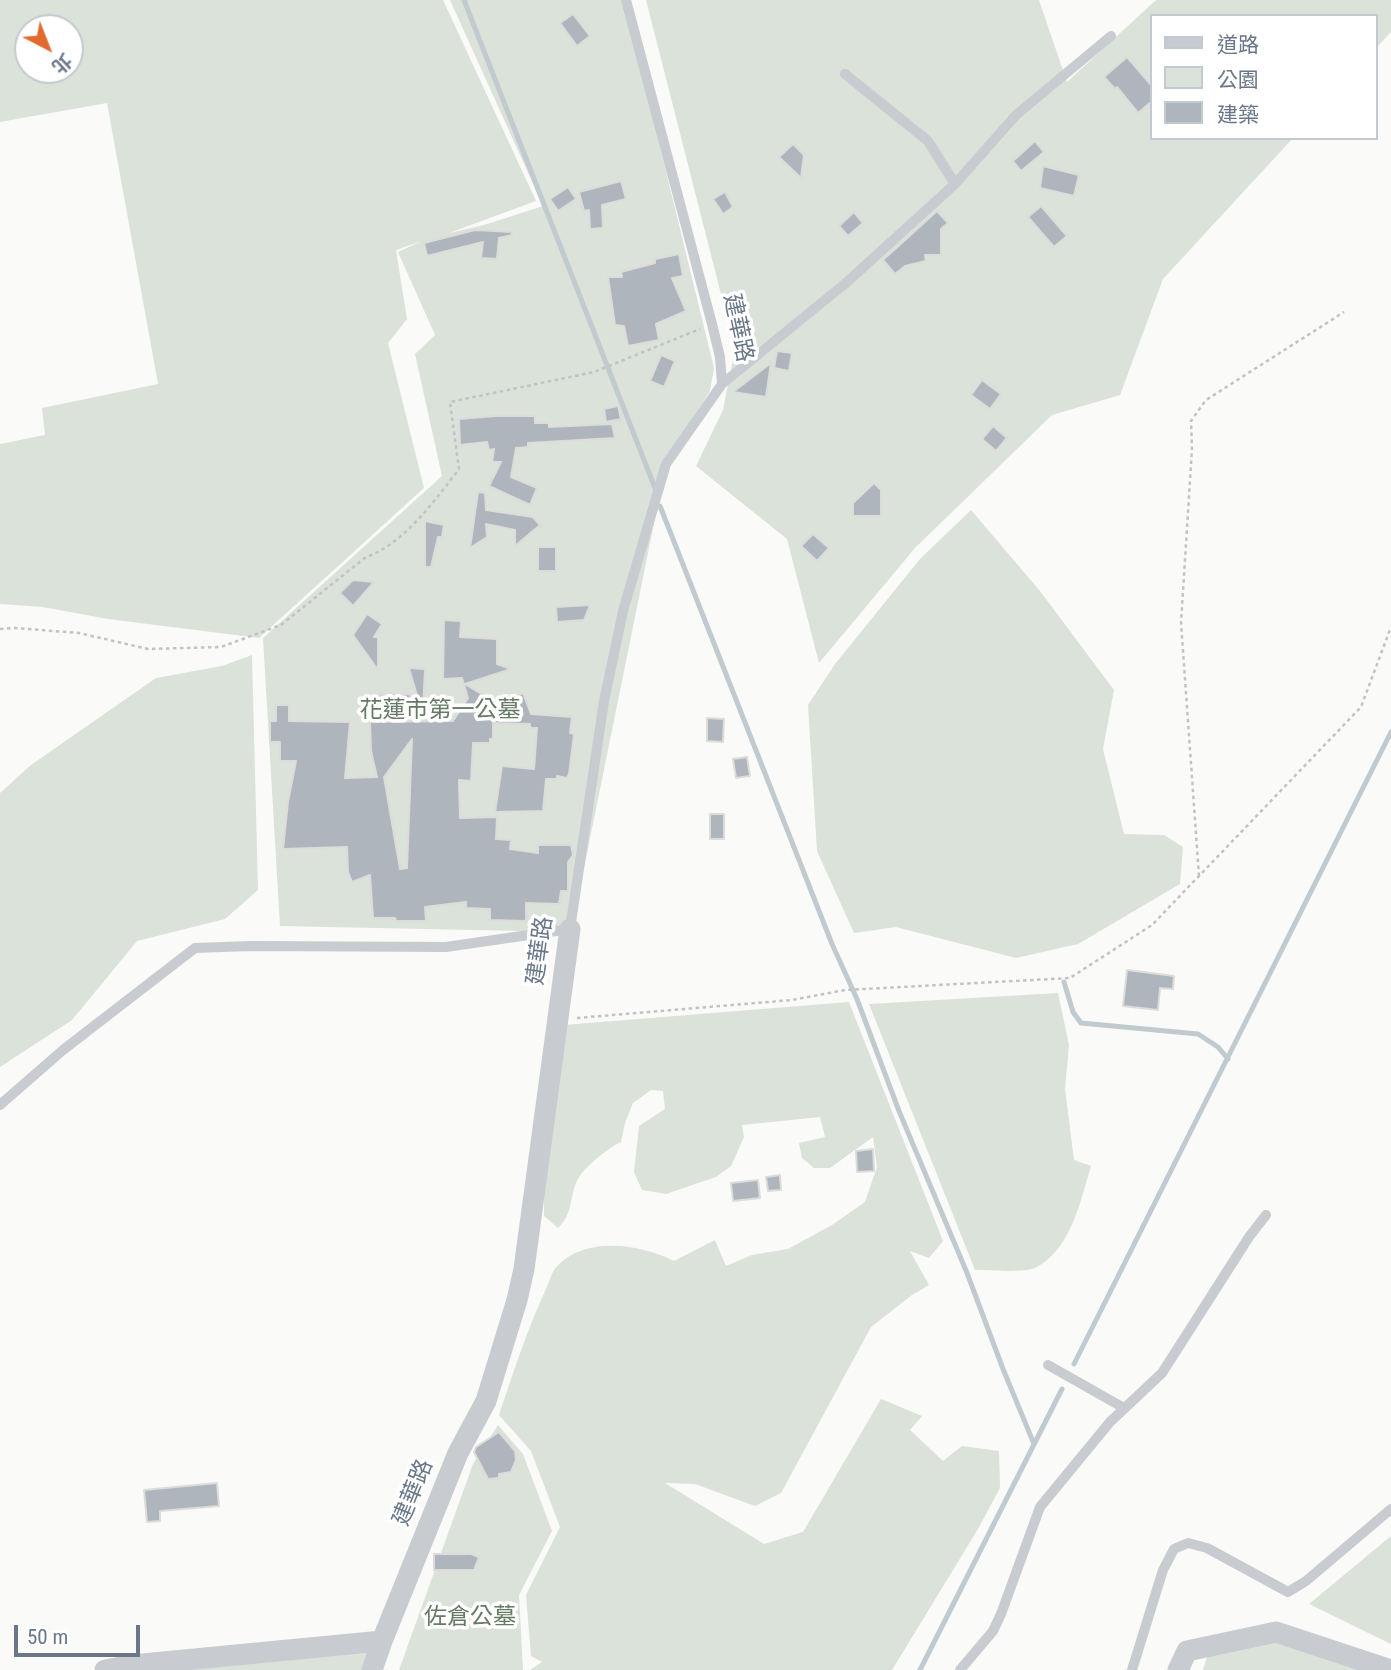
<!DOCTYPE html>
<meta charset="utf-8">
<style>
body{margin:0}
#map{position:relative;width:1391px;height:1670px;overflow:hidden;background:#fafaf8;font-family:"Roboto Condensed","Noto Sans TC",sans-serif}
canvas{display:block}
.legend{position:absolute;left:1150px;top:14px;width:228px;height:126px;box-sizing:border-box;background:#fff;border:2px solid #c3c9d0;margin:0;padding:9px 12px;list-style:none;font-size:21px;color:#697789}
.legend li{display:flex;align-items:center;gap:14px;height:35px}
.legend b{width:35px;border:2px solid #c3c9d0}
.north{position:absolute;left:14px;top:14px;width:70px;height:70px;box-sizing:border-box;background:#fff;border:2px solid #c3c9d0;border-radius:50%;rotate:138deg;font-size:19px;font-weight:700;line-height:28px;text-align:center;color:#697789}
.north::after{content:'';display:block;margin:auto;width:24px;height:32px;background:#e36a2e;clip-path:polygon(50% 0,100% 100%,50% 72%,0 100%)}
.scale{position:absolute;left:14px;top:1625px;width:126px;height:32px;box-sizing:border-box;border:4px solid #697789;border-top:0;padding-left:9px;font-size:21px;line-height:24px;white-space:nowrap;color:#697789;-webkit-text-stroke:5px #fff;paint-order:stroke}
</style>
<div id="map">
<canvas width="1391" height="1670"></canvas>
<ul class="legend">
<li><b style="height:9px;background:#c8cbcf"></b>道路</li>
<li><b style="height:19px;background:#dbe2d9"></b>公園</li>
<li><b style="height:19px;background:#afb5bd"></b>建築</li>
</ul>
<div class="north">北</div>
<div class="scale">50 m</div>
</div>
<script>
const c = document.querySelector('canvas').getContext('2d');
c.lineJoin = 'round';
function fill(path, color) { c.fillStyle = color; c.fill(path, 'evenodd'); }
function strokePath(path, color, width, dash) { c.strokeStyle = color; c.lineWidth = width; c.lineCap = dash ? 'butt' : 'round'; c.setLineDash(dash || []); c.stroke(path); }
function label(font, color, halo, rows, align = 'center') {
  c.font = font + ' "Roboto Condensed","Noto Sans TC",sans-serif'; c.lineWidth = 7; c.setLineDash([]); c.textBaseline = 'middle'; c.strokeStyle = halo; c.fillStyle = color; for (const [text, x, y, turn = 0] of rows) {
    c.save(); c.translate(x, y); c.rotate((+turn || 0) * Math.PI / 180); c.textAlign = isNaN(turn) ? turn : align; if (halo) c.strokeText(text, 0, 0); c.fillText(text, 0, 0); c.restore();
  }
}
fill(new Path2D(`
 M0 0H443L536 201 449 233 484 225 543 206 450 0H624L714 368 710 391 694 416 663 479 571 932 280 926 263 638 442 476 415 354 435 335 398 252 422 241 396 250 407 319 388 343 424 488 259 638 108 619 43 607 0 604V444L45 435 42 408 158 384 107 103 0 122ZM28 28H70V70H28Z
 M646 0H1039L1067 82 1156 0H1391V32L1375 49V16H1151V138H1293L1163 279 1120 395 1052 415 915 548 819 663 787 539 696 466 723 410 735 349Z
 M971 510 1040 591 1114 690 1103 749 1124 834 1164 835 1183 847 1180 884 1078 944 1016 958 896 927 854 933 817 851 808 705 835 664 920 559Z
 M252 655 258 890 225 919 137 941 72 1020 0 1067V793L31 765 156 678 222 666Z
 M1058 993 1069 1045 1065 1089 1074 1160 1091 1166C1080 1202 1071 1250 1035 1268 1023 1273 989 1270 975 1270L869 1004Z
 M849 1002 943 1241 929 1258 910 1251 929 1285 912 1295 871 1327 781 1493 755 1506 695 1484 665 1483 764 1544 803 1532 881 1399 922 1416 910 1430 943 1461 962 1446 999 1451 1000 1488 978 1529 892 1670H530L542 1662 531 1656 526 1595 560 1527 531 1451 499 1415C513 1373 527 1330 546 1289 549 1282 552 1271 558 1265 587 1236 641 1244 674 1261L715 1240 726 1266 752 1255 788 1249 832 1225 865 1202 877 1167 873 1137 830 1168H814L802 1158 799 1143 825 1137 820 1117 742 1125 744 1137 731 1166 716 1177 666 1194 642 1190 634 1172 639 1126 665 1109 663 1091 651 1090 633 1103 625 1123 621 1142C608 1148 581 1169 576 1183 569 1201 573 1213 558 1228L544 1216V1182L564 1025Z
 M498 1425 523 1454 552 1531 519 1595 523 1670H399L473 1464Z
 M1391 1536V1644L1309 1604Z
 M1256 1632 1365 1670H1203L1208 1654Z
 M368 1653 372 1670H172Z`), '#dbe2d9');
strokePath(new Path2D(`
 M464 0 655 488
 M660 506 832 944 857 999 899 1111 967 1273 1003 1369 1034 1444
 M1064 982 1073 1012 1081 1023 1198 1034 1218 1047 1228 1059
 M1074 1364 1391 732
 M920 1670 1062 1389`), '#c1cacf', 5);
const building = new Path2D(`
 M573 14 590 36 577 46 560 23Z
 M1127 57 1151 85V102L1138 113 1117 87 1115 89 1104 77Z
 M1035 141 1044 152 1021 171 1013 161Z
 M793 144 804 155 801 178 779 157Z
 M1043 166 1079 175 1074 196 1040 188Z
 M621 181 626 199 602 205 603 228 590 229 589 210 584 211 579 192Z
 M568 187 576 199 558 211 550 199Z
 M725 192 733 207 723 214 713 199Z
 M1041 206 1067 236 1054 247 1028 217Z
 M937 211 948 223 941 229V255H925L926 261 905 266 895 274 883 260Z
 M854 212 863 223 848 236 839 226Z
 M475 230 512 232V235L499 238 497 259 481 258 483 242 427 256 424 243Z
 M679 254 683 276 672 278 686 311 656 324 659 340 628 346 624 326 615 325 608 277H622L621 272 655 263V259Z
 M777 351 792 353 789 371 774 368Z
 M661 355 675 361 664 387 650 381Z
 M771 363 766 397 733 392Z
 M982 380 1001 394 990 409 971 395Z
 M618 406 621 419 606 422 604 409Z
 M495 416H535V423H549V427L612 424 615 438 528 443V447L516 448 511 477 537 488 530 505 489 486 501 462H492L494 449 489 450 487 442 460 445 459 419Z
 M993 426 1007 438 996 451 982 439Z
 M874 483 881 490V516H853V503Z
 M478 492 485 493 486 510 533 517 540 525 515 546V530L486 524 487 537 470 548Z
 M425 521 444 525 442 537H438L431 567H425Z
 M813 534 829 548 817 561 801 546Z
 M538 547H556V571H538Z
 M353 580 374 582 353 606 340 593Z
 M590 605 584 620 557 622 556 607Z
 M367 614 382 624 374 637H378V670L353 635Z
 M444 620 461 621 460 637 497 639V664L511 669 465 684 488 698 484 709 523 693 531 714 572 717 570 733 574 734 569 774 567 778 557 776V779H546L543 811 495 812 502 766 534 769 537 728H530V724L493 723V739H490V743H473L471 781 459 780 460 818 497 817 496 839 511 840 510 849 538 853V845H571L573 855 568 862V891H561L559 904 526 903V921L490 920V909L466 908V902L425 907 426 921H396L395 918H373L370 875 352 882 348 872 347 847 283 849 288 802 296 761H280V742H270V721H276V705H289V721L350 722 345 778 377 777 371 751 370 722 453 721 468 698 462 678 443 679ZM412 739 407 868 400 869 384 777Z
 M409 668 425 669 423 709H421Z
 M410 694 411 698 369 711 368 695Z
 M707 718 724 719 723 742 707 741Z
 M747 757 750 776 736 778 733 759Z
 M710 814H724V839H710Z
 M1127 970 1174 976 1173 989 1160 988 1158 1010 1123 1006Z
 M873 1149 874 1171 857 1172 856 1151Z
 M780 1175 781 1190 768 1191 766 1177Z
 M758 1180 760 1198 733 1201 731 1183Z
 M499 1432 515 1451 516 1460 511 1472 499 1474V1478L488 1479 474 1452 476 1447Z
 M217 1483 219 1506 160 1511V1521L147 1522 144 1490Z
 M434 1554H471L479 1557 474 1570H434Z`);
fill(building, '#afb5bd');
strokePath(building, '#dcdcda', 2);
strokePath(new Path2D(`
 M0 629 15 628 79 633 148 649 221 647 281 625 366 557C404 544 435 500 459 469L450 402 594 372 700 329
 M1199 876 1181 623 1192 449 1191 421 1206 400 1344 312
 M577 1018 792 1000 845 990 1070 978 1152 925 1361 707 1391 627`), '#c0c2c5', 2.5, [3.5, 3.5]);
strokePath(new Path2D(`
 M845 74 928 141 955 184
 M722 384 847 282 955 184 1016 115 1111 36
 M0 1105 63 1050 195 948 251 946 446 947 570 929 604 701 623 611 666 464 722 384 720 357 712 324 626 0
 M1048 1365 1124 1408
 M960 1670 993 1631 1001 1614 1040 1507 1110 1422 1162 1373 1249 1237 1266 1215
 M1132 1670 1163 1570 1174 1549 1188 1543 1207 1548 1288 1592 1306 1581 1391 1509`), '#c8cbcf', 10);
strokePath(new Path2D(`
 M105 1670 132 1665 382 1641 458 1453 486 1401 517 1300 524 1269 570 929
 M372 1670 382 1641
 M1178 1670 1187 1651 1276 1632 1391 1670`), '#c8cbcf', 21);
label('23px', '#697789', '#fff', [
 ["建華路",737,328,78],
 ["建華路",541,951,-82],
 ["建華路",414,1493,-68]
]);
label('23px', '#667a64', '#fff', [
 ["花蓮市第一公墓",440,711],
 ["佐倉公墓",470,1618]
]);
</script>
